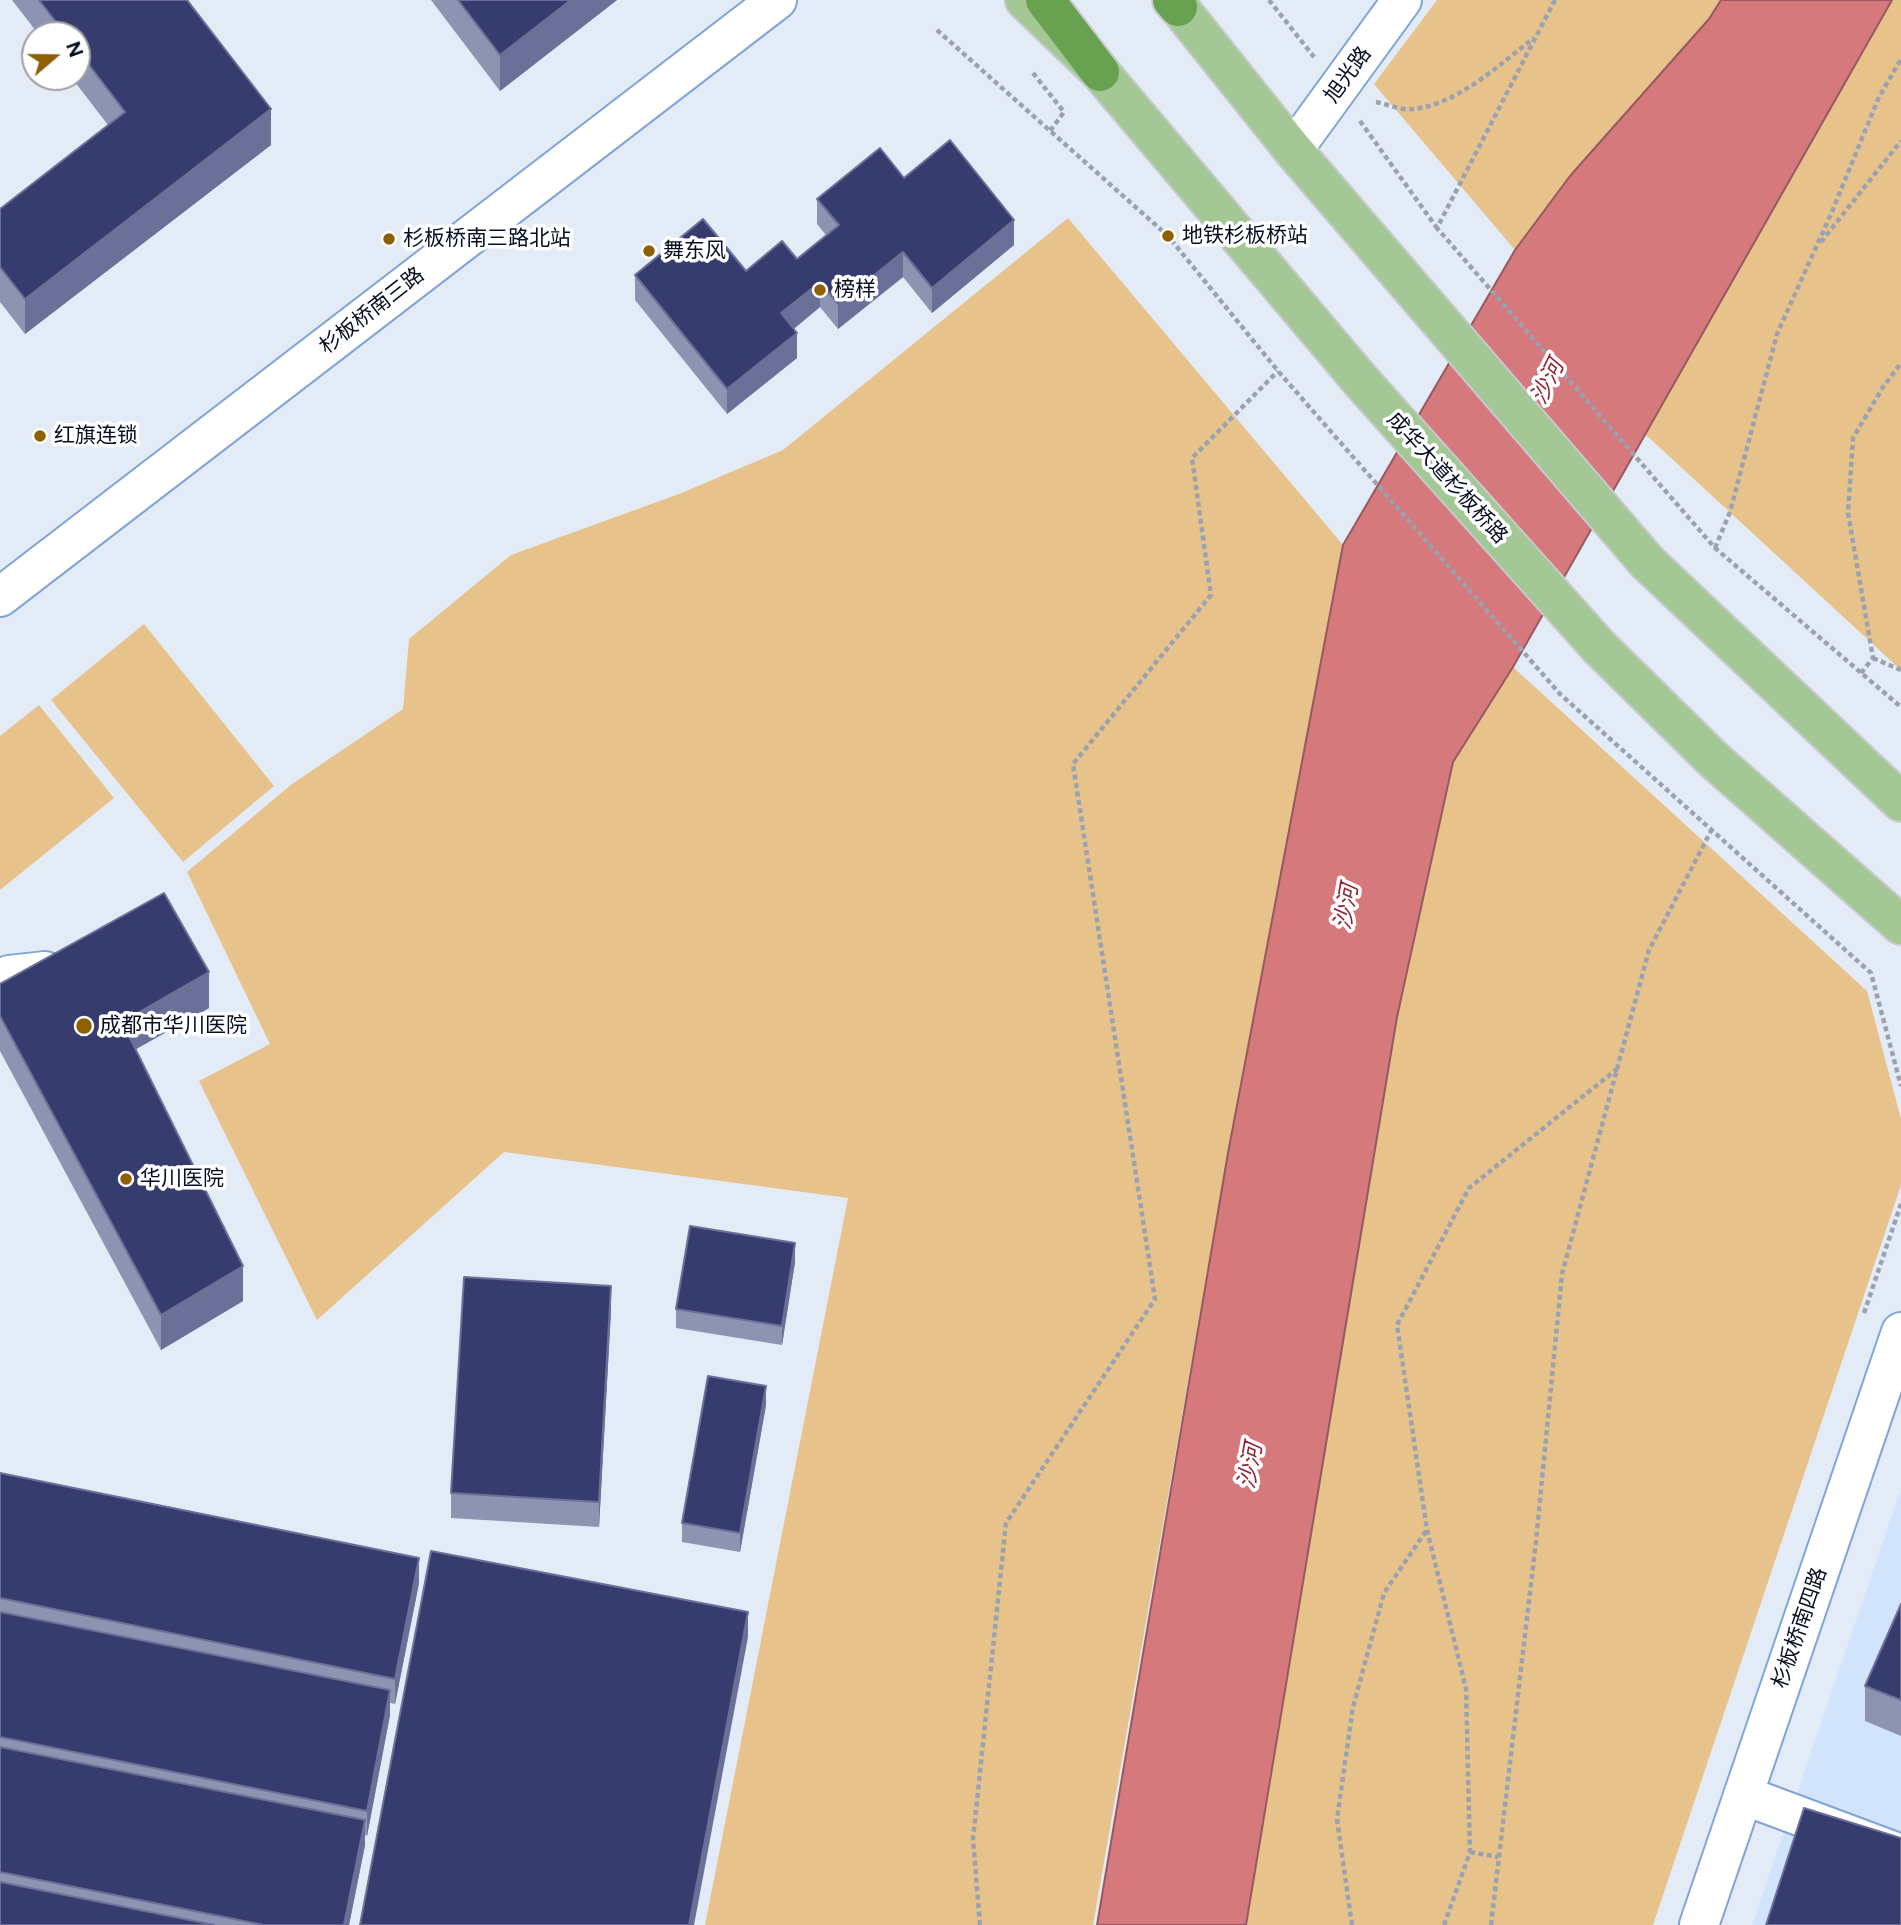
<!DOCTYPE html>
<meta charset="utf-8">
<style>
body{margin:0}
#map{position:relative;width:1901px;height:1925px;overflow:hidden;background:#e3ebf6;font-family:Figtree,sans-serif}
canvas{display:block}
.north{position:absolute;left:21px;top:21px;width:70px;height:70px;box-sizing:border-box;background:#fff;border:2px solid #9a9ea5;border-radius:50%;rotate:70deg;font-size:19px;font-weight:700;line-height:28px;text-align:center;color:#030d1f}
.north::after{content:'';display:block;margin:auto;width:24px;height:32px;background:#8c6003;clip-path:polygon(50% 0,100% 100%,50% 72%,0 100%)}
</style>
<div id="map">
<canvas width="1901" height="1925"></canvas>
<div class="north">N</div>
</div>
<script>
const c = document.querySelector('canvas').getContext('2d');
c.lineJoin = 'round';
function fill(path, color) { c.fillStyle = color; c.fill(path, 'evenodd'); }
function strokePath(path, color, width, dash) { c.strokeStyle = color; c.lineWidth = width; c.lineCap = dash ? 'butt' : 'round'; c.setLineDash(dash || []); c.stroke(path); }
function label(font, color, halo, rows, align = 'center') {
  c.font = font + ' Figtree,"Noto Sans SC",sans-serif'; c.lineWidth = 7; c.setLineDash([]); c.textBaseline = 'middle'; c.strokeStyle = halo; c.fillStyle = color; for (const [text, x, y, turn = 0] of rows) {
    c.save(); c.translate(x, y); c.rotate((+turn || 0) * Math.PI / 180); c.textAlign = isNaN(turn) ? turn : align; if (halo) c.strokeText(text, 0, 0); c.fillText(text, 0, 0); c.restore();
  }
}
fill(new Path2D(`
 M1901 1489V1925H1752Z`), '#d2e3fc');
fill(new Path2D(`
 M1437 0H1721L1709 19 1570 176 1515 250 1374 84Z
 M1892 0H1901V670L1645 434Z
 M1068 218 1343 545 1228 1153 1093 1925H705L848 1198 504 1152 317 1320 199 1081 270 1044 187 872 292 784 403 709 409 639 511 555 679 494 783 450Z
 M144 624 274 786 183 862 51 700Z
 M1513 667 1867 991 1901 1119V1185L1653 1925H1246L1397 1017 1453 762Z
 M39 705 114 798 0 890V736Z`), '#e7c28b');
const water = new Path2D(`
 M1721 0H1892L1513 667 1453 762 1397 1017 1246 1925H1097L1228 1153 1343 545 1515 250 1570 176 1709 19Z`);
fill(water, '#d5797d');
strokePath(water, '#965961', 2);
const minor = new Path2D(`
 M1293 150 1402 0
 M0 597 777 0
 M0 984 9 975 45 971
 M1743 1795 1901 1854
 M1699 1925 1901 1332`);
const major = new Path2D(`
 M1025 0 1100 72 1361 381 1599 647 1714 760 1901 925
 M1173 0 1293 150 1647 562 1901 802`);
const highway = new Path2D(`
 M1045 0 1100 72
 M1172 0 1178 7`);
strokePath(minor, '#7fa4d7', 42);
strokePath(major, '#c8cace', 42);
strokePath(highway, '#c8cace', 42);
strokePath(new Path2D(`
 M1269 0 1314 57
 M1555 0 1437 228 1715 548 1901 707
 M937 30 1168 236 1278 371 1560 694 1871 973 1901 1086
 M1033 73 1064 112 1050 131
 M1376 102C1387 104 1402 111 1413 109 1457 105 1500 64 1534 38
 M1360 121 1437 228
 M1821 242 1901 141
 M1715 548 1730 512 1777 334 1831 214 1879 97 1901 59
 M1873 658 1901 670
 M1861 673 1873 658 1848 513 1853 438 1883 387 1901 363
 M1864 1313 1901 1204
 M1470 1852 1498 1857
 M980 1925 973 1839 1006 1523 1155 1299 1073 764 1211 595 1192 458 1278 371
 M1352 1925 1337 1819 1353 1707 1384 1593 1426 1531
 M1444 1925 1470 1852 1466 1689 1427 1530 1397 1325 1469 1188 1617 1069
 M1491 1925 1536 1541 1562 1274 1649 950 1711 831`), '#9aa2b0', 4.5, [5, 3.5]);
strokePath(minor, '#fff', 38);
strokePath(major, '#a4c796', 38);
strokePath(highway, '#68a250', 38);
fill(new Path2D(`
 M12 0H187L271 145 25 334 0 302V209L108 125 71 77H77V35H39Z
 M431 0H617L500 91Z
 M904 178 1014 245 932 313 903 277 838 329 820 307 794 329 797 358 727 414 635 300V275L746 271 797 259 826 235 817 224V199Z
 M0 984 209 1008 136 1049 243 1301 161 1350 0 1051Z
 M795 1262 782 1345 676 1328V1309Z
 M611 1311 599 1527 451 1518V1493Z
 M766 1405 740 1552 682 1542V1523Z
 M0 1473 419 1583 395 1704 390 1703V1715L367 1836 365 1835V1845L349 1925H0Z
 M1901 1604V1736L1865 1721V1686Z`), '#8d94b2');
fill(new Path2D(`
 M571 0H617L500 91V55Z
 M271 109V145L25 334V299Z
 M1014 220V245L932 313V288Z
 M903 252V277L838 329V304Z
 M820 282V307L781 339V313Z
 M797 333V358L727 414V389Z
 M209 972V1008L122 1057V1022Z
 M795 1243V1262L782 1345V1326Z
 M243 1266V1301L161 1350V1315Z
 M611 1286V1311L599 1527V1502Z
 M766 1386V1405L740 1552V1533Z
 M419 1558V1583L395 1704V1679Z
 M748 1612V1637L694 1925H689Z
 M390 1690V1715L367 1836V1811Z
 M365 1820V1845L349 1925H344Z`), '#6b7098');
const building = new Path2D(`
 M39 0H187L271 109 25 299 0 267V209L125 112 77 49V35H66Z
 M458 0H571L500 55Z
 M950 140 1014 220 932 288 903 252 838 304 820 282 781 313 797 333 727 389 635 275 703 219 746 271 782 241 797 259 839 225 817 199 880 148 904 178Z
 M164 893 209 972 122 1022 243 1266 161 1315 0 1016V984Z
 M690 1226 795 1243 782 1326 676 1309Z
 M464 1277 611 1286 599 1502 451 1493Z
 M708 1376 766 1386 740 1533 682 1523Z
 M0 1473 419 1558 395 1679 0 1598Z
 M431 1551 748 1612 689 1925H360Z
 M1901 1604V1700L1865 1686Z
 M0 1612 390 1690 367 1811 0 1737Z
 M0 1747 365 1820 344 1925H264L0 1872Z
 M1804 1808 1901 1838V1925H1766Z
 M0 1882 214 1925H0Z`);
fill(building, '#373c6f');
strokePath(building, '#6b7098', 2);
for (const [x, y, r, color] of [
 [1168,236,7,"#8c6003"],
 [389,239,7,"#8c6003"],
 [649,251,7,"#8c6003"],
 [820,290,7,"#8c6003"],
 [40,436,7,"#8c6003"],
 [84,1026,9,"#8c6003"],
 [126,1179,7,"#8c6003"]
]) { const dot = new Path2D(); dot.arc(x, y, r, 0, 2 * Math.PI); c.fillStyle = color; c.fill(dot); strokePath(dot, '#fff', 2.5); }
label('21px', '#030d1f', '#fff', [
 ["旭光路",1348,75,-54],
 ["杉板桥南三路",372,311,-38],
 ["成华大道杉板桥路",1447,478,48],
 ["杉板桥南四路",1800,1628,-71]
]);
label('21px', '#030d1f', '#fff', [
 ["地铁杉板桥站",1182,236],
 ["杉板桥南三路北站",403,239],
 ["舞东风",663,251],
 ["榜样",834,290],
 ["红旗连锁",54,436],
 ["成都市华川医院",100,1026],
 ["华川医院",140,1179]
], 'left');
label('italic 23px', '#922334', '#fff', [
 ["沙河",1548,382,-64],
 ["沙河",1347,907,-80],
 ["沙河",1251,1466,-80]
]);
</script>
